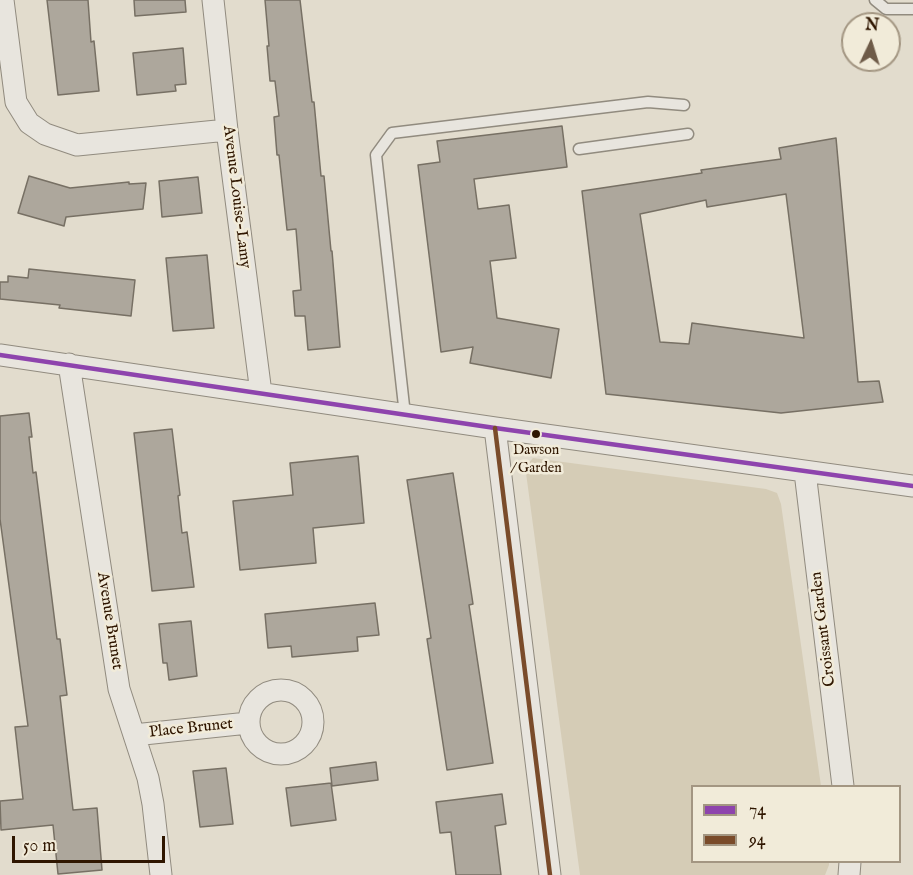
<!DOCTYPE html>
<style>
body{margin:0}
#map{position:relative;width:913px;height:875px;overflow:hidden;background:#e2dccd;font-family:"IM FELL English",serif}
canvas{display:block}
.legend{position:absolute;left:691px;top:785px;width:210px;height:78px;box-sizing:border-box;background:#f1ebd9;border:2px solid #a39682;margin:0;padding:8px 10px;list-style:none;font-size:18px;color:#2f1600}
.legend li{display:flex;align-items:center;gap:12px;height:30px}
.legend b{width:30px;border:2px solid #a39682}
.north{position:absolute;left:841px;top:12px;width:60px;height:60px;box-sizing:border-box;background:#f1ebd9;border:2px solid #a39682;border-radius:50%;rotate:4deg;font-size:16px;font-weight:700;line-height:24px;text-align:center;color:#2f1600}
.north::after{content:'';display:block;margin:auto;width:21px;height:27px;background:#6e5b48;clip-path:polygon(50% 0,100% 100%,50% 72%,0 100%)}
.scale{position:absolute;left:12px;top:836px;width:153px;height:27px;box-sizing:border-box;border:3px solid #2f1600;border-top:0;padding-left:8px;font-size:18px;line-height:21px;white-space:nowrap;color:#2f1600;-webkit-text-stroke:4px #f1ebd9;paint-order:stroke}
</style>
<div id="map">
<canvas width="913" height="875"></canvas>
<ul class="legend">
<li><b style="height:8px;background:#8e44ad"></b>74</li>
<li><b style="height:8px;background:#7a4b2a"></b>94</li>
</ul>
<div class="north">N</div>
<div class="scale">50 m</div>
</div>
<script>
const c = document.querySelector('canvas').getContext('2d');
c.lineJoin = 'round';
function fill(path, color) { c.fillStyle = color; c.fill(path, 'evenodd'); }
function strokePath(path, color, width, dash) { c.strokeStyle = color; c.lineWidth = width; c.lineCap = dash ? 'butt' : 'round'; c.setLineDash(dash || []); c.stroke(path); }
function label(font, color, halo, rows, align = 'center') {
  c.font = font + ' "IM FELL English",serif'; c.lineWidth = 5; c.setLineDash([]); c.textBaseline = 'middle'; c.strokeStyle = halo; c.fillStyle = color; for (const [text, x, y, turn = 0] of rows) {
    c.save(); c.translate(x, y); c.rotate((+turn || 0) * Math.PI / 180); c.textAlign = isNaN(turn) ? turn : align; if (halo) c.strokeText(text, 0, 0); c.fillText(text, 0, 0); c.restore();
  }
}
fill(new Path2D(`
 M533 458 766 489 777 493 781 504 821 786H692V862H829V865L825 875H580L526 473 527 465Z`), '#d5ccb6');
const building = new Path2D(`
 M47 0H88L91 42 94 41 99 91 58 95Z
 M134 0H185L186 12 135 16Z
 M265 0H300L312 102H314L321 176H324L331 251H332L340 347 308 350 305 316H295L293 291 301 290 296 229 287 230 279 155H277L274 117 279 116 275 81H270L267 46H269Z
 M183 48 186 84 175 85 176 91 137 95 133 53Z
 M562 126 567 167 474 179 478 209 509 205 516 258 490 261 497 318 559 329 551 378 470 363 473 347 441 352 418 165 440 162 437 141Z
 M836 138 858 382 879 381 883 402 781 413 606 394 582 191 702 173 701 170 781 159 779 148ZM786 194 804 338 692 323 689 344 660 342 640 214 706 200 707 207Z
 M29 176 70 188 129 182V184L146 183 143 209 66 217 64 226 18 213Z
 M198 177 202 213 162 217 159 181Z
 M207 255 214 328 173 331 166 258Z
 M29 269 135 280 131 316 59 308 60 305 0 299V282H8V276L28 278Z
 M29 413 32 437H29L33 473 36 472 57 639H60L67 695 60 696 73 810 97 808 102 870 58 874 53 825 1 830 0 801 23 799 15 727 28 726 0 519V416Z
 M172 429 180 495 178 496 182 533 187 532 194 587 152 591 134 433Z
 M358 456 364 523 313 528 316 563 240 570 233 501 293 495 290 463Z
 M453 473 473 604 469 605 493 763 447 770 427 639 431 638 407 480Z
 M375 603 379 635 357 637 358 651 292 657 291 646 268 648 265 614Z
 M191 621 197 676 169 680 167 663H163L159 624Z
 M376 762 378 780 332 786 330 768Z
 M226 768 233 824 200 827 193 771Z
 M331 783 336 820 291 826 286 788Z
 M502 794 506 824 495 826 501 875H456L451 832 440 833 436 802Z`);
fill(building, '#ada79c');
strokePath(building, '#777064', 1.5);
const lane = new Path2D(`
 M875 0 886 9H913
 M579 149 688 134
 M405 415 376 155 392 133 648 102 684 105`);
const street = new Path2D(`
 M3 0 16 102 29 123 45 134 77 145 227 130
 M213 0 227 130 261 393
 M0 355 495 428 913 486
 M69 364 119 689 148 778 153 804 161 875
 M495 428 550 875
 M805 472 843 786
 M249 722a32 32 0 1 1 64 0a32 32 0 1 1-64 0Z
 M134 735 248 723
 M849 875 850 862`);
strokePath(lane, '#918b7f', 13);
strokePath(street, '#918b7f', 23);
strokePath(lane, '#e8e5de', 10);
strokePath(street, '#e8e5de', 21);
strokePath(new Path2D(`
 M0 355 495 428 913 486`), '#8e44ad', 4.5);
strokePath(new Path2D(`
 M495 428 550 875`), '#7a4b2a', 4.5);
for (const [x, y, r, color] of [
 [536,434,5,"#2f1600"]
]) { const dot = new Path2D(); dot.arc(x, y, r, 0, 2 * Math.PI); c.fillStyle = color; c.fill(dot); strokePath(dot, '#f1ebd9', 2); }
label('14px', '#2f1600', '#f1ebd9', [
 ["Dawson",536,451],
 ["/ Garden",536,469]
]);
label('16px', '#2f1600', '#f1ebd9', [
 ["Avenue Louise-Lamy",236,197,83],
 ["Avenue Brunet",109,621,81],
 ["Croissant Garden",824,629,-97],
 ["Place Brunet",191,729,-6]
]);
</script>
